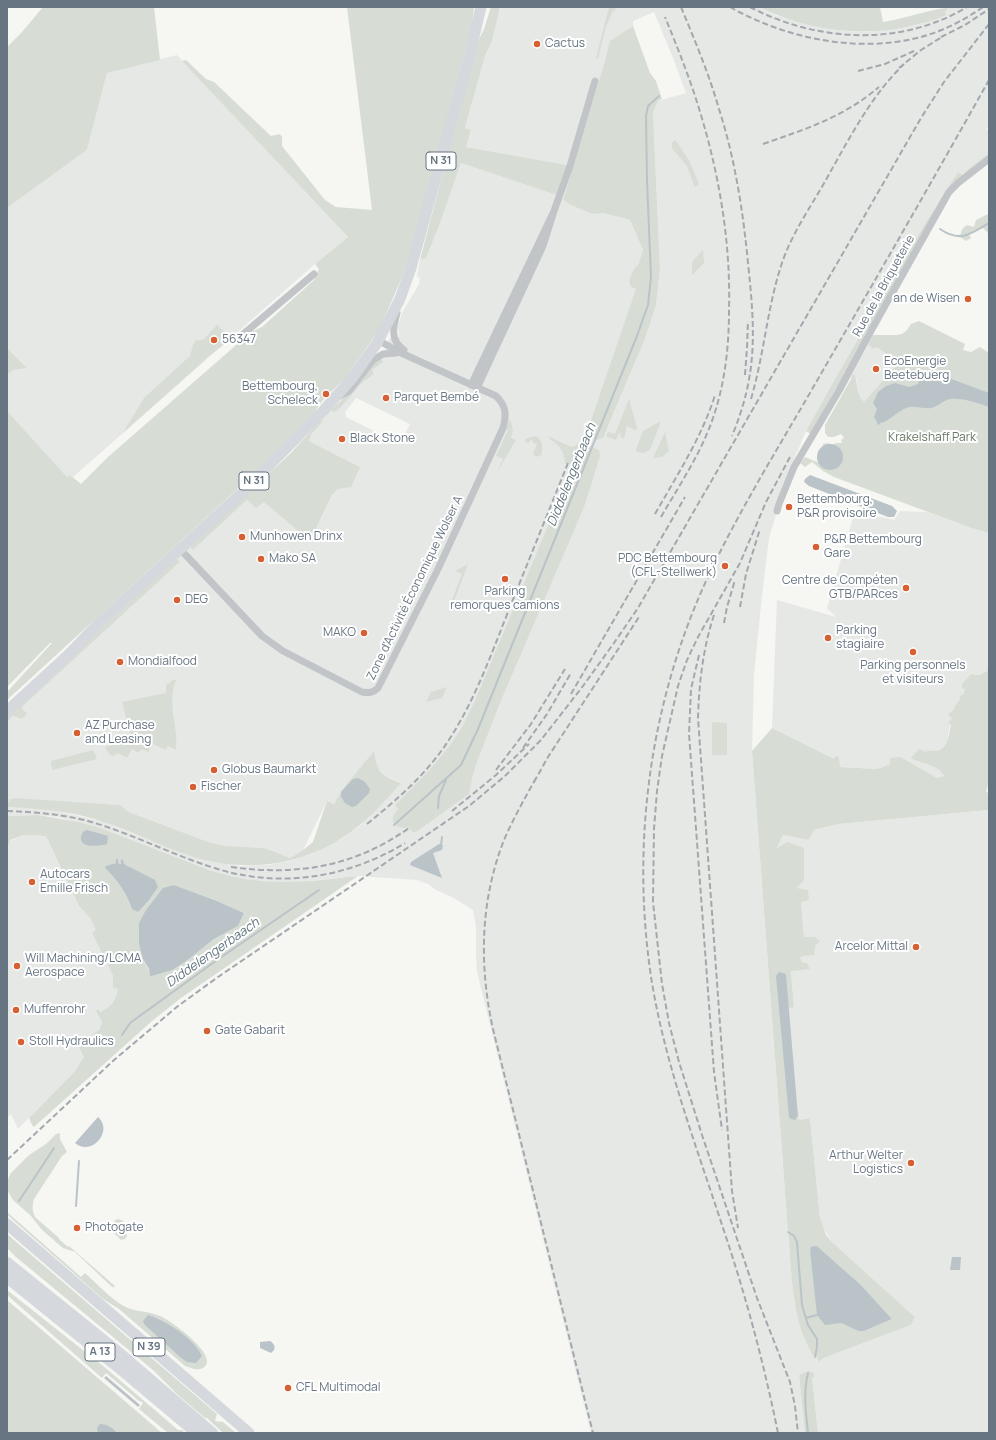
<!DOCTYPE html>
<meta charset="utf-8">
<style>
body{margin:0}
#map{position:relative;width:996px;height:1440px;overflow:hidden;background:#f6f6f3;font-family:Manrope,sans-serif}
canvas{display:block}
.frame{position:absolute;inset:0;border:8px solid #677582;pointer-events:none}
</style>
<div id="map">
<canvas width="996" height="1440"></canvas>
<div class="frame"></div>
</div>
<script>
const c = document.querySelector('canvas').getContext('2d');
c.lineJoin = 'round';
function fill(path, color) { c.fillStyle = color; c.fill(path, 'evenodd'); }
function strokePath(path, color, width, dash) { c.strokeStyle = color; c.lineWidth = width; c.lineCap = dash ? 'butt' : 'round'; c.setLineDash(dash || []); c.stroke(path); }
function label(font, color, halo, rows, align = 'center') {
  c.font = font + ' Manrope,sans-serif'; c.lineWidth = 4; c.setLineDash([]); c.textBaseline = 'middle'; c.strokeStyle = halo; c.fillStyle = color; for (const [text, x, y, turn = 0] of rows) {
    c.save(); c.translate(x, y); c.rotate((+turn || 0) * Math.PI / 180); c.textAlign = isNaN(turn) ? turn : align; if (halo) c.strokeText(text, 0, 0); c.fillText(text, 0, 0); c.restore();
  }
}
fill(new Path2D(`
 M499 7H609L598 59 606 27 613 11 615 12 616 7H759L775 15 819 27 844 31 867 32 904 28 923 23 946 14 945 12 948 8 955 7 958 9 960 7H989V125L986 129 989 131V153L967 170 963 175 958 172 831 386 806 431 794 459V467L777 511 769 538 762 596 754 674 752 751 788 1232 794 1301 798 1319 805 1338 817 1357 821 1361 824 1358 911 1325 915 1317 832 1242 822 1226 820 1218 810 1118 799 1120 798 1117 795 1120 788 1007H794L791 970 803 963 800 958 803 956 804 937 801 902 808 890 796 888 777 849 783 835 809 840 814 830 839 824 989 810V1433H818L812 1377 799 1375 805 1433H591L477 972 476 958V927L473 910 454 898 436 890 428 884 417 880 358 876 289 883 267 882 245 880 228 876 209 870 98 827 56 817 38 815 7 816V807L39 808 57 811 101 821 190 856 213 862 241 866 268 865 290 861 312 854 343 838 361 825 378 808 400 782 386 776 381 772 377 767 374 752 341 791 334 804 327 801 303 850 290 858 273 851 264 848 228 846 211 843 129 812 120 805 10 799 7 804V722L13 716 22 719 24 715V711L22 707 180 562 174 555 186 543 193 550 247 500 264 501 310 541 332 495 360 467 309 441 311 435 323 421 321 420 332 409 342 406 362 383 374 374 371 370 381 358 390 338 399 337 398 326 402 313 419 284 420 278 417 276 420 260 426 258 439 226 461 163 556 195 566 165 466 147 471 130 465 128 485 56 492 41ZM654 12 673 58 686 93 658 101 653 112 660 269 656 305 645 339 607 429 636 289 631 287 643 250 630 220 603 213H592L569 204 563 200 605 61 628 29 633 26V21ZM356 398 410 424 400 444 346 417 345 412Z
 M177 55 348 237 315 264 73 477 70 475 67 478 7 411V374L14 370 27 368 7 348V208L87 150 107 73Z
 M868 345 874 349 876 347 899 361 864 403 858 396 857 381 855 375H852Z
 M855 511 894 520 900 511 927 512 971 528 989 533V670L979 675 972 674 963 695 961 694 959 701 953 711 947 740 943 747 935 751H927L916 761 926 763 940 769 944 776 937 778 901 757 890 764 877 769 839 767 834 760 772 728 777 600 836 617 827 608Z
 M24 835 46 836 79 906 90 918 97 931 92 933 113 976V988L118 989 115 1001 108 1008 100 1012 102 1022 95 1038 83 1044 85 1057 75 1071 18 1129 11 1114 7 1117V842Z`), '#e6e8e6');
fill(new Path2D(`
 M43 7H154L160 60 107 73 87 150 7 208V47L22 32Z
 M347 7H474L472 24 428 190V195L404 272 394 296 378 331 369 344 347 376 322 401 314 413 267 462 7 700V692L52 643H50L7 687V411L67 477 70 475 81 484 108 457 251 332 262 327 314 280 319 269 315 264 348 237 182 61 186 60 206 79 214 82 271 136 280 134 282 137V146L325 200 336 207 372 210Z
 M491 7H499V11L492 41 485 56 465 128 471 130 466 147 567 165 556 195 461 163 439 226 426 258 420 260 474 53 478 41 484 29Z
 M609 7H616L615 12 613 11 606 27 598 59 596 58Z
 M759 7H880L883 22C909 18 934 7 960 7L958 9 955 7 948 8 945 12 946 15C886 40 818 36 759 7Z
 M633 26 650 73 656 81 662 99 658 101 653 112 660 269 656 305 645 339 603 438 597 440 586 435 636 289 631 287 629 281 634 269 638 265 643 250 630 220 603 213 592 214 569 204 563 200 605 61 610 41Z
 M674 140 677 142 690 162 699 184 697 186 695 187 694 185 687 166 672 148V143Z
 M989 153V156L947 190 864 336V339L838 388 835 390 813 432 809 433 806 431 831 386 925 224 958 172 963 175 967 170Z
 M988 214 989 215V234L982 227 969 234 971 238 966 241 960 237 962 229 967 225 974 227 976 220Z
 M703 250 704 263 692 275V262Z
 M919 321 965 344 963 350 971 352 980 347 989 353V533L971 528 834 477 823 471 812 462 805 467 800 463 805 457 819 463 818 459 823 444 827 443 834 445 835 443H842L841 440 844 438 841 434 834 437H828L825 433V425L851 379 852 375H855C858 386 856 394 864 402L899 362 876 347 874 349 868 345 873 335H896L902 334 907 330 911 324Z
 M217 325 228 335 231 332 235 336 209 356 123 433 144 398 190 356 193 345 196 340H203Z
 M7 348 27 368 14 370 7 374Z
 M381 358 383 362 372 370 374 374 362 383 342 406 335 412 332 411V409L350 392 374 362Z
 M629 399 637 428 636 431 627 426 624 439 620 437 621 434 619 433 616 440 606 436 608 432 615 434Z
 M510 419 513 430 511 438 516 440 496 474 503 459 496 456 508 430 506 429Z
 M321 420 323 421 311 435 309 441 360 467 351 487 338 489 332 495 310 541 264 502 256 508 247 500 193 550 190 547 290 454Z
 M661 421 650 450 643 453 637 452 636 449 643 431Z
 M665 432 669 451 662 457 653 458Z
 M535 436 539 438C543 444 543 449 541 456L539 455V457L533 455 537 444 533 443V441L531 440 528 443 524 441 527 438Z
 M548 436 571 447 575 446 580 442 599 450 600 456 584 507 502 698 478 759 473 774 469 794 416 832H413L408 827 404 828 398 827 393 822V816L398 809 395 805C419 781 443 758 461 729 466 720 470 710 475 701L550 521 572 465 568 463 565 464C565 456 562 448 555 443 552 440 550 440 548 436Z
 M177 558 180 562 22 707 24 711 27 713 22 719 13 716 7 722V716Z
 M468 564 454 601 452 600 462 574 455 571Z
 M989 670V780L986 792 989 793V810L839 824 814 830 809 840 783 835 777 848 788 842 804 848V880L797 888 808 890 809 900 801 902 804 937H815L820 941 815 946 814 955 803 956 800 958 803 963H807L810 969 791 971 794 1007 788 1008 785 975 782 972 778 974 797 1119 798 1116 799 1120 810 1118 820 1218 826 1235 832 1242 915 1317 911 1325 824 1358 819 1362 817 1357 813 1356C807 1344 801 1332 798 1319 791 1291 791 1261 788 1232L752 751 772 728 834 759 835 756 839 757 840 767 877 769 890 764V758L901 757 937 778 944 776C937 763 922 765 911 758L919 749 926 752 927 750C946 755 948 739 951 725L948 723 952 718 948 715 955 708 954 707 959 701 961 694 963 695 965 689 962 688V684L971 674 979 675ZM814 1246H817L861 1285 892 1319 864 1331H858L841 1323Z
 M173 680H176C166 706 179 725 176 750L168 746 166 750 153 744 148 752 142 749 138 753 132 749 127 758 118 753 113 756 109 754 105 747 132 740 122 702 166 693V685Z
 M447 687 442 698 426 702 431 692Z
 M712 722 727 723V755H712Z
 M93 750 97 759 52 770 51 761Z
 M374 751C378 774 380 774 401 783 388 797 376 812 361 824 313 865 250 875 190 856 153 843 118 824 79 815 55 810 31 808 7 807V804L10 799H13L14 798 120 805 129 812 211 843 228 846 264 848 273 851 290 858 303 850 313 842 327 801 334 804 341 791Z
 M38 815 78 822 98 827 209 870C264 888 302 882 358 876L181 998 152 1021 34 1127 32 1125 29 1118 75 1071 84 1057 75 1039 80 1037 83 1043 95 1038 93 1034 99 1030 102 1022 96 1011 98 1009 100 1012C112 1006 115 1002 118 989L113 988V976L92 933 96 930 90 918 79 906 46 836 24 835 10 840 9 844 7 843V816ZM118 859 119 864 129 866 132 909C126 892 117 880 105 868L116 863ZM174 885 217 901 244 913 238 926 214 939 189 959 152 976 143 959Z
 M60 1133V1139L67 1152 62 1156 34 1199C32 1206 32 1212 36 1218L59 1238V1239L68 1247 69 1246 115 1286 114 1287H112L75 1252 63 1248 42 1230 31 1216 13 1200 7 1190 8 1179 11 1173 29 1155 46 1144 56 1134Z
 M7 1212 81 1277 85 1273C96 1283 109 1297 122 1305 135 1313 147 1310 160 1316 170 1320 222 1357 203 1368 197 1371 191 1368 185 1366L119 1309 103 1299 12 1219 7 1214Z
 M119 1219 123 1221 127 1236 125 1239 121 1240 114 1233 112 1224 115 1220Z
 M7 1234 217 1414 215 1421 223 1422 236 1433H223L207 1418H205L178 1395 153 1370 16 1257 7 1248Z
 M7 1290 108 1370 178 1430H182L185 1433H168L139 1409 143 1403 140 1401H139L106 1373 102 1378 7 1295Z
 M7 1300 162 1433H7Z
 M809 1371 814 1373V1377H812L818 1433H805L799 1375Z`), '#d7ddd4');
fill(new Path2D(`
 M930 371 989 393V407C979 403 956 396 947 400 941 402 937 407 931 408 924 409 916 406 909 407 898 410 889 422 880 423L879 425 877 424V422L874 417 877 409 873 403 878 392 886 386 895 383 909 387 918 384 921 375Z
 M817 457a13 13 0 1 1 26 0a13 13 0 1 1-26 0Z
 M810 475 892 506 897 511 894 517H888L809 486 804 482 805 479Z
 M358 778 365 782 370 789 369 793 356 806 352 807 345 803 341 797V792L353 779Z
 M87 830 108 836 107 844C100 846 79 849 81 837 82 833 83 831 87 830Z
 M439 844 443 845 442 850 433 853 442 878 410 865 411 862Z
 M116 859H118L119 864H121V859L123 860 124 864 155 880 158 887 149 900 138 912 132 909C126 892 117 880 105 868L106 866 116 863Z
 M174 885 217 901 244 913 238 926 214 939 189 959 172 970 152 976H150L149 969 143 959 139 944V923L146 910 163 888Z
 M779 972 784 973 786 975 798 1116 795 1120 791 1119 789 1117 776 976Z
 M98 1117C114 1131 91 1157 75 1143Z
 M814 1246H817L861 1285 892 1319 864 1331H858L841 1323 825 1325 817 1315 810 1250 811 1247Z
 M952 1257H961L960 1270H950Z
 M148 1315C165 1320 195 1339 202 1356L196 1363 187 1362 180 1357 144 1324 143 1321Z
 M270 1341C273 1343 276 1346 274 1350L271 1353 260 1348V1342Z
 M106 1376 140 1405 138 1407 104 1378Z
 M100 1424C107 1424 113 1428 117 1433H98L97 1428Z`), '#bac3c8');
strokePath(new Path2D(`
 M940 229C960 243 971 234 989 223
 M438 808 439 796 446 780
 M394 825 461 765 478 729 637 336 648 305 651 277 647 181 646 116 648 106 659 96
 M441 846 442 837
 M122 1035 130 1023 217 960 319 890
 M19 1201 54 1148
 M76 1206 79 1161
 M788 1232 794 1236 797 1242 802 1305 808 1325 817 1339V1347L815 1357
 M806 1318 817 1315
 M808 1433C806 1413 803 1393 808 1373`), '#bac3c8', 2);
strokePath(new Path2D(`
 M554 211 570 166 595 81
 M397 313C393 327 390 341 404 350
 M241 336 314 274
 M471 385 554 211 543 246 477 388
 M340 396 349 391 373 360 383 354 396 353
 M777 511 779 504 794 467 840 389 872 329 949 192 958 183 989 159
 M180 549 262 636 283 651 362 692C369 693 373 693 378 688L438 569 503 428C507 414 506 406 496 396L399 352 378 340`), '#c1c5c8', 7);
strokePath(new Path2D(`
 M7 711 68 655 98 624 245 490 324 410 353 377 377 343 400 299 411 268 470 53 481 7
 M7 1224 249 1433`), '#d5d8dc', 11);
strokePath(new Path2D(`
 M7 1263 120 1354 212 1433
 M7 1277 121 1369 197 1433`), '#d5d8dc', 12);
strokePath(new Path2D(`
 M681 7C695 41 709 74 719 109 735 159 743 211 748 263 755 330 758 373 732 436
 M730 7C785 38 855 53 917 38 941 32 963 21 983 7
 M750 7C817 42 901 47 967 7
 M941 37 965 25 989 9
 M899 68 921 50 945 35
 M858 71 885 64 914 51
 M763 144C806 129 844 117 879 87
 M745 375 747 348 748 321
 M751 399C764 355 767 309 781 266 790 237 808 211 823 185 847 143 869 98 904 64
 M790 457 766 502 740 563 698 637 687 660 678 686 662 756 657 791 654 829 653 902 662 984 669 1023 679 1062 703 1138 757 1298 790 1382 795 1406 798 1433
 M655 514C677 475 702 437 715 395
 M661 517C680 484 702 452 714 415 725 382 729 346 729 311 731 239 718 167 696 99 687 71 676 44 665 17
 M740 607 746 574 760 529
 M714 615C703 648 699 683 698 718L732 1191 738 1228
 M724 623 727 607 735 580
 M699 655 691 689 689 734 714 1072 722 1130
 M571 694 685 497
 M523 748 547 714 571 673
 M496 770 531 724 565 669
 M536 778C525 798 513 819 504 840 480 901 479 966 493 1029L593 1433
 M534 782 548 757 639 617
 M7 811C34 812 61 814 88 821 134 834 176 857 221 870 283 888 350 877 405 843
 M452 811 496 775 529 744
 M367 824C394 802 421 779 442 750 472 708 489 660 508 612 528 562 548 513 568 463
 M231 867C297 876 354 867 409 828
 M7 1160 114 1060 178 1006 218 977 469 806 505 776 541 740 583 686 614 643 638 608 921 118 944 82 989 24
 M778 1433C764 1364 746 1296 723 1228 697 1148 666 1067 652 983 631 851 648 713 702 590 736 514 781 444 822 372 878 275 934 178 989 80`), '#a3a8ad', 2, [6, 3]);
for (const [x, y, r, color] of [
 [537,44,4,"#d65f33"],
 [968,299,4,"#d65f33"],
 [214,340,4,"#d65f33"],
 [876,369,4,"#d65f33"],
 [326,394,4,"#d65f33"],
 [386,398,4,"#d65f33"],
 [342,439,4,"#d65f33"],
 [789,507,4,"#d65f33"],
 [242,537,4,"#d65f33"],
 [816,547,4,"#d65f33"],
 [261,559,4,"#d65f33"],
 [725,566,4,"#d65f33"],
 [505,579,4,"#d65f33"],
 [906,588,4,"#d65f33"],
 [177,600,4,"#d65f33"],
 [364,633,4,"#d65f33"],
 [828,638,4,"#d65f33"],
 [913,652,4,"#d65f33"],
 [120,662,4,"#d65f33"],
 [77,733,4,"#d65f33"],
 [214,770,4,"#d65f33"],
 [193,787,4,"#d65f33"],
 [32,882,4,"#d65f33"],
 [916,947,4,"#d65f33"],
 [17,966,4,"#d65f33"],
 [16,1010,4,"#d65f33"],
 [207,1031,4,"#d65f33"],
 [21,1042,4,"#d65f33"],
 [911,1163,4,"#d65f33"],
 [77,1228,4,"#d65f33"],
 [288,1388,4,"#d65f33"]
]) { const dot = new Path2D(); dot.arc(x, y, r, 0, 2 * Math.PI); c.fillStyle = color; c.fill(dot); strokePath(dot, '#fff', 1.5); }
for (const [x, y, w] of [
 [441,161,30],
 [254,481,30],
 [149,1347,32],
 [100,1352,30]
]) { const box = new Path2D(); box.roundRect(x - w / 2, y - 9, w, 18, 3); c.fillStyle = '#fff'; c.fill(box); strokePath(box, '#677582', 1); }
label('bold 11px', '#677582', null, [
 ["N 31",441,161],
 ["N 31",254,481],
 ["N 39",149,1347],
 ["A 13",100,1352]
]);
label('12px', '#677582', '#fff', [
 ["Cactus",545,44],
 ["an de Wisen",960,299,"right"],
 ["56347",222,340],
 ["EcoEnergie",884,362],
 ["Beetebuerg",884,376],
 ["Bettembourg,",318,387,"right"],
 ["Scheleck",318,401,"right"],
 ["Parquet Bembé",394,398],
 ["Black Stone",350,439],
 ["Bettembourg,",797,500],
 ["P&R provisoire",797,514],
 ["Munhowen Drinx",250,537],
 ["P&R Bettembourg",824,540],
 ["Gare",824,554],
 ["Mako SA",269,559],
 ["PDC Bettembourg",717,559,"right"],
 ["(CFL-Stellwerk)",717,573,"right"],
 ["Centre de Compéten",898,581,"right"],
 ["GTB/PARces",898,595,"right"],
 ["Parking",505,592,"center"],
 ["remorques camions",505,606,"center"],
 ["DEG",185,600],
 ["Parking",836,631],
 ["stagiaire",836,645],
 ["MAKO",356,633,"right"],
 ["Mondialfood",128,662],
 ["Parking personnels",913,666,"center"],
 ["et visiteurs",913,680,"center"],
 ["AZ Purchase",85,726],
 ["and Leasing",85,740],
 ["Globus Baumarkt",222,770],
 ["Fischer",201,787],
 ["Autocars",40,875],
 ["Emille Frisch",40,889],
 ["Arcelor Mittal",908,947,"right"],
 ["Will Machining/LCMA",25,959],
 ["Aerospace",25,973],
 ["Muffenrohr",24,1010],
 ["Gate Gabarit",215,1031],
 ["Stoll Hydraulics",29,1042],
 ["Arthur Welter",903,1156,"right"],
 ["Logistics",903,1170,"right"],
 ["Photogate",85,1228],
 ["CFL Multimodal",296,1388]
], 'left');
label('12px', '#677582', '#fff', [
 ["Rue de la Briqueterie",884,286,-61],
 ["Zone d'Activité Économique Wolser A",415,588,-64]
]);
label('12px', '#697965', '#fff', [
 ["Krakelshaff Park",932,438]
]);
label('italic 13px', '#63767f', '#fff', [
 ["Diddelengerbaach",572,475,-68],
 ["Diddelengerbaach",213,953,-35]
]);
</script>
